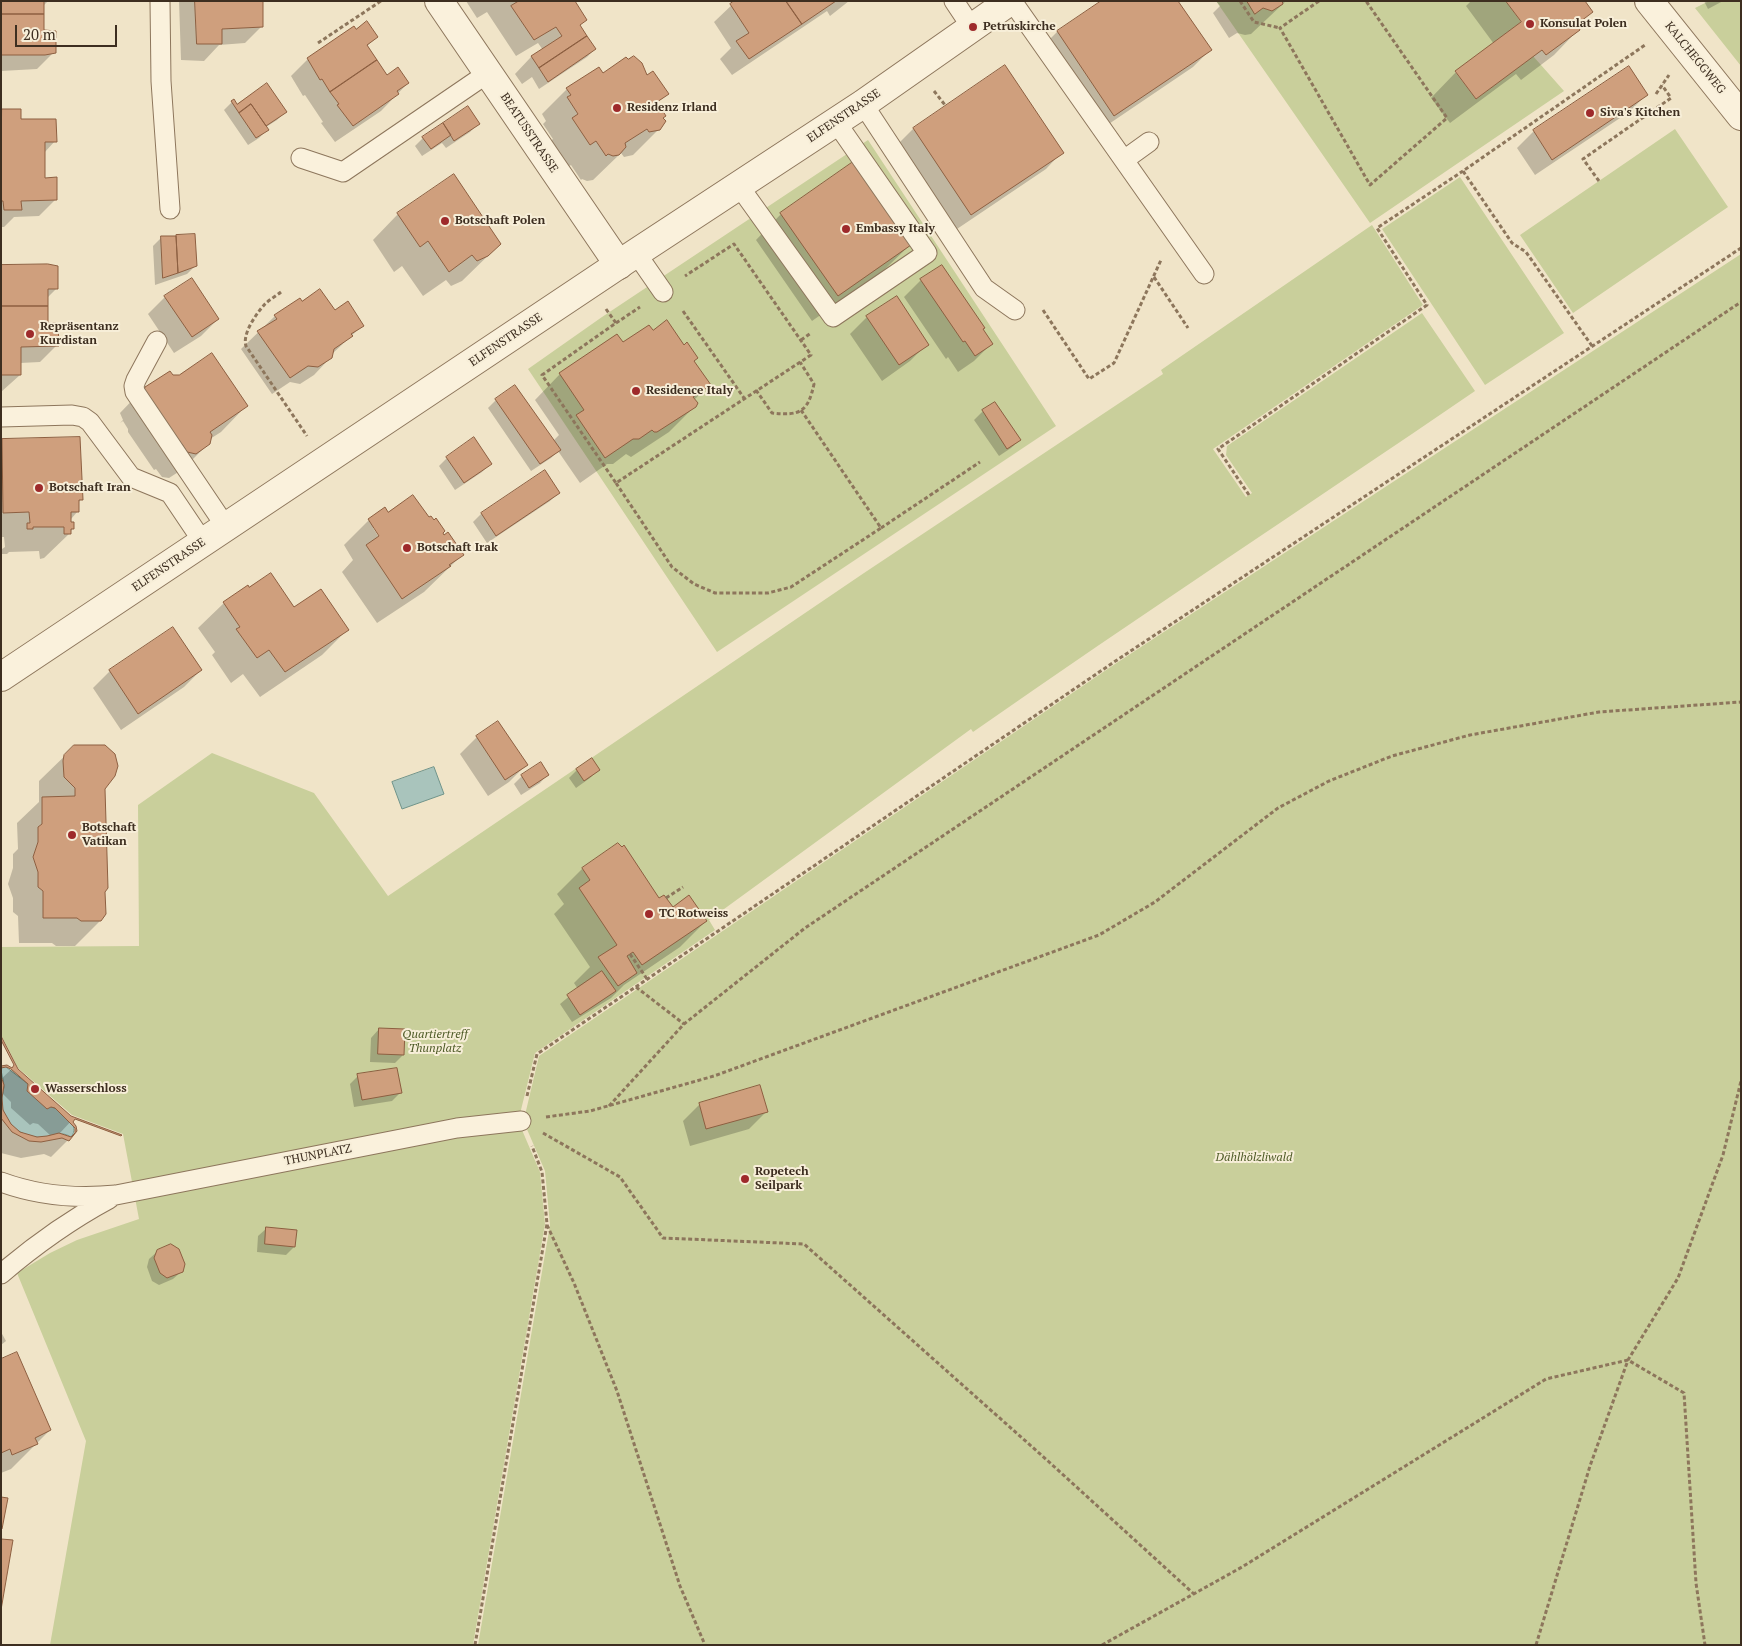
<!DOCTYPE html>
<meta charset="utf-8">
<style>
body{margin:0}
#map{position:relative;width:1742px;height:1646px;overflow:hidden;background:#f0e4c8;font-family:"PT Serif",serif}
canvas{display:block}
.frame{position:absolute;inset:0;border:2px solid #3d2e20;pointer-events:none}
.scale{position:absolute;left:15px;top:25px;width:102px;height:22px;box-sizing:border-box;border:2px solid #3d2e20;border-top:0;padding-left:6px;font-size:15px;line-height:18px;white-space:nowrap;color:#3d2e20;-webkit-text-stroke:4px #f7eed8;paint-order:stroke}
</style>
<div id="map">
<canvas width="1742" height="1646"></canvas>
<div class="frame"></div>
<div class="scale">20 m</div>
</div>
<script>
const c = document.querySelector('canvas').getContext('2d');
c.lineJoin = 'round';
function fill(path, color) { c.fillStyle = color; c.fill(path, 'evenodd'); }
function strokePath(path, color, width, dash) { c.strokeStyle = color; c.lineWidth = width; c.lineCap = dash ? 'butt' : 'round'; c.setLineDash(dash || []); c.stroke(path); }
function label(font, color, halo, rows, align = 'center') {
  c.font = font + ' "PT Serif",serif'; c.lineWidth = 4; c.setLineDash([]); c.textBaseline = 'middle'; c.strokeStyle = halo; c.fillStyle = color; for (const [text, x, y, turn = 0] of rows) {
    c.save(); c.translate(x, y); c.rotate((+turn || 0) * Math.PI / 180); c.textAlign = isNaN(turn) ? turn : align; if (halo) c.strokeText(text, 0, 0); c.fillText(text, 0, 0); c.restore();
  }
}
fill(new Path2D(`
 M1216 1H1506L1521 22 1455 72 1476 99 1533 56 1564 91 1370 223Z
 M1709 1H1741V66L1695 8Z
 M1675 129 1728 207 1573 313 1520 235Z
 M868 140 1056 426 717 652 528 369 602 317Z
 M1460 177 1564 333 1485 385 1382 229Z
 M1372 225 1423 305 1213 449 1246 497 1252 493 1226 455 1227 446 1422 313 1475 391C1308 505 1139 616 973 732L971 729 709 920 715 930 535 1053 519 1118V1123L540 1172 545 1224 473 1645H50L86 1441 17 1273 50 1253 77 1240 139 1219 123 1134 72 1115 18 1068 1 1035V947L139 946 138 805 212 753 314 793 388 896 864 573 1163 374 1161 370Z
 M1741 254V1645H478L550 1225 545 1171 526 1127 525 1115 539 1056 1115 664Z`), '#c9cf9b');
const water = new Path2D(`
 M434 767 444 794 402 809 392 782Z
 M6 1067 28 1084 51 1107 55 1108C63 1115 81 1125 71 1137 61 1131 56 1135 45 1137 26 1140 5 1126 2 1106 1 1099 3 1093 4 1087 4 1080 1 1074 1 1068Z`);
fill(water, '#a9c4bc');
strokePath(water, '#6f938a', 1);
fill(new Path2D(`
 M1 1H48L43 6V32L54 52 37 69 1 71Z
 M179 1H262V26L245 43 219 45 204 61 181 60Z
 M466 1H573L586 20 579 26 595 49 587 57 539 89 532 77 522 84 515 74 531 57 543 50 538 43 516 56 487 12 477 18Z
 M736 1H849L830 16 827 11 732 75 720 59 731 48 714 22Z
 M1103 1 1210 50 1193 67 1097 132 1040 49 1057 32Z
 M1216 1H1286L1251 34 1245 35 1237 33 1229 38 1213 13 1220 6Z
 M1471 1H1584L1591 11 1577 26 1579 29 1554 55 1521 80 1516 74 1450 123 1431 98 1456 72 1494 44 1466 6Z
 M1704 1H1723L1708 9Z
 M355 31 377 37 366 47 386 77 408 83 381 111 335 142 321 123 323 122 305 95 303 96 291 76 308 59Z
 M1628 68 1646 95 1629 112 1535 175 1517 148 1534 131Z
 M603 74 647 77 667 93 656 104 662 118 659 129 633 155 624 157 621 153 593 180 587 181 582 179 581 180 571 165 564 169 547 144 553 139 543 124 546 121 542 114 567 89Z
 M232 102 237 106 285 112 277 120 266 127 267 130 259 138 248 145 224 110Z
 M3 111 55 141 44 153V179L56 199 39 216 14 217 4 227H1V112Z
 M478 124 470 132 446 148 442 143 422 156 415 146 423 138Z
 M913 129 1062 152 1046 169 954 231 897 145Z
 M852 164 910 245 884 270 812 321 756 240 781 214Z
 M398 214 500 244 462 281 451 286 446 280 423 296 402 266 394 272 373 240Z
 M194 235 196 265 187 274 155 285 153 246 161 238Z
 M1 266 57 288 47 298 46 324 57 345 40 362 20 363V375L1 392Z
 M921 280 982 330 991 344 974 361 958 372 948 357 946 359 904 297Z
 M165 297 218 319 201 336 174 353 148 314Z
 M301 303 334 312 362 326 332 354 331 357 314 375 300 384 290 382 272 394 241 349 275 316Z
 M867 317 927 344 910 361 882 381 850 334Z
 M652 331 693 362 709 385 694 400 695 406 669 432 631 457 626 454 613 464H607L580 483 558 451 551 458 531 471 488 408 496 400 553 441 559 435 535 400 560 374 617 336 623 344Z
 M172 376 246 406 221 432 210 439 209 443 183 469 169 478 162 477 156 469 154 470 128 432V429L123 421 120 423 123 420 120 413 145 387Z
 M995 403 1020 440 1011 448 999 456 974 420 983 411Z
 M2 440 81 499 78 503V511L71 519 72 529 70 533 44 558 40 559 39 551 9 552 7 554H2V549L5 547 4 537H1Z
 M447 458 490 464 482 472 455 490 439 466Z
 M545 472 558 493 550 501 487 543 473 522 481 514Z
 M388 514 428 519 462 555 424 592 377 623 342 572 353 560 344 545 369 520ZM373 528H376L382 542Z
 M224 603 294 609 347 630 322 655 260 697 243 674 231 683 212 655 215 652 198 628Z
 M173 629 201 670 184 687 121 730 93 688 110 671Z
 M477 737 526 765 509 782 488 796 460 754Z
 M75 746 104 891 105 916 75 946H56L52 943H19L18 916 13 912V898L8 884 13 868V854L18 849 17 823 39 802V781Z
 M577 770H598L590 778 576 788 569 778Z
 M548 774 540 783 521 795 514 784 522 776Z
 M582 869 659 899 672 908 706 921 680 947 624 985 611 998 572 1022 560 1004 578 989 574 983 590 967 554 914 564 904 557 894Z
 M379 1029 403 1055 395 1063 370 1062 371 1038Z
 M15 1066 17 1069 71 1117 74 1118 59 1134 70 1138 51 1157 44 1154 21 1158 1 1153V1079ZM2 1093 11 1102V1108L30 1125 33 1123 38 1124 51 1136 34 1138 27 1136 15 1129 10 1124 2 1110Z
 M358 1076 400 1093 392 1101 354 1107 350 1084Z
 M700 1104 766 1112 749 1129 690 1146 683 1121Z
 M267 1228 296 1231 294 1247 286 1255 257 1252 258 1236Z
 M158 1251 182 1271 173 1279 159 1285 152 1281 147 1267 149 1259Z
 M1 1332 6 1341 1 1345Z
 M1 1361 50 1430 11 1469 1 1473Z`), '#0003');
const building = new Path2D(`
 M1 1H44V14H1Z
 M195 1H263V27L222 29V44H197Z
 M519 1H575L587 20 580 25 587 36 539 68 531 56 562 36 556 27 534 40 511 6Z
 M734 1H786L802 24 749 59 736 41 749 33 730 4Z
 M786 1H836L802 24Z
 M1101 1H1178L1212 50 1114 116 1057 31Z
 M1247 1H1282L1283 4 1272 11 1263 8 1255 14Z
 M1506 1H1585L1593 12 1577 24 1580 30 1546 55 1542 50 1476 99 1455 71 1521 22Z
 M1 14H44V30L56 31V53L45 55H1Z
 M367 21 378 37 367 45 377 60 330 92 322 79 320 80 307 58 354 26 356 29Z
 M587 36 596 49 548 82 539 68Z
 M634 56 642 63 647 75 653 71 669 94 657 102 666 116 663 118 666 121 660 130 649 132 647 129 625 143 626 147 619 155 613 156 608 154 606 156 596 141 590 145 572 118 578 114 567 97 571 95 566 88 599 67 603 73 626 57 628 59Z
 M377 60 387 75 398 67 409 83 397 91 399 94 353 126 337 105 339 104 330 92Z
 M1005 65 1064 153 971 215 913 128Z
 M1629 66 1648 95 1552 160 1533 130Z
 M267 83 287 112 266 126 251 104 239 113 231 101 234 99 237 104Z
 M251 104 269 130 256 138 239 113Z
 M468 106 480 124 454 141 443 123Z
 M2 109H21V119H56L57 142H45V178L57 177V200L21 201 22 210H4L3 201H1Z
 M443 123 451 135 431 149 422 137Z
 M853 162 911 245 838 296 780 213Z
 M454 174 501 244 488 256 477 261 472 255 449 272 428 241 420 247 397 213Z
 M195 234 197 266 178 273 176 235Z
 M161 236H176L178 273 163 278Z
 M48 264 58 266V289H48V306H1V265Z
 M942 265 985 328 983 329 993 344 975 356 965 341 963 342 920 279Z
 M192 278 219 319 192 337 164 296Z
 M320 289 335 310 348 301 364 326 351 334 353 336 334 349 332 358 318 367 308 366 290 378 257 331 277 319 274 315 300 298 302 301Z
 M897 296 929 345 899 365 866 316Z
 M1 306H48V323H58L59 346 21 347V375H1Z
 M667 320 684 345 687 342 698 358 694 361 711 385 693 397 698 403 696 407 657 432H654L652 430 639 439H633L605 458 576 415 584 410 559 373 617 334 623 342 649 325 653 330Z
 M212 353 248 406 210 432 212 435 210 444 196 454 187 452 182 444 180 446 144 390 145 387 170 371 173 375H179Z
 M515 385 561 450 540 464 495 399Z
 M995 402 1021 440 1007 449 982 410Z
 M80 437 83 500H79V512H71V522H74V529H71V534H64V527H33V529H27V523H30L29 512 3 513 2 439Z
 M474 437 492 464 464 483 446 457Z
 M545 470 560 493 496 536 481 513Z
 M413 495 429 517 431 516 434 520 436 518 445 531 443 533 444 535 448 532 464 555 449 565 451 566 402 599 366 545 379 536 368 519 385 507 388 512Z
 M271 573 294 607 321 589 349 630 285 672 269 650 257 658 236 629 240 627 223 602 248 585 249 587Z
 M173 627 202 670 138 714 109 670Z
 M498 721 528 765 505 780 476 736Z
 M74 745H105L115 754 118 766 115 776 105 789 108 888 105 892 106 914 101 921H81L77 918H43V891L38 887V872L33 857 38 842V827L42 824V797L75 796V788L64 777 63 761 64 755Z
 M592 758 600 770 584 781 576 769Z
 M541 762 549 775 529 788 521 775Z
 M618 843 622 847 624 845 659 898 664 895 673 907 689 895 707 921 642 965 633 952 627 956 637 973 618 986 598 957 617 945 579 888 590 880 582 868Z
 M602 971 616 991 580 1015 567 995Z
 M379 1028 405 1029 404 1055 378 1054Z
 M1 1036 18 1069 71 1116 122 1135 121 1136 75 1119 73 1122 76 1126 77 1131 69 1141 62 1138 41 1142 29 1141 12 1132 1 1118V1076L4 1085 2 1098 3 1110 11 1124 20 1132 37 1137 47 1136 59 1133 71 1137 75 1133V1128L55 1108 51 1107 47 1109 27 1091 28 1084 11 1069 6 1067 1 1068V1066L7 1065 12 1068 14 1065 1 1040Z
 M397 1068 402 1093 362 1100 357 1074Z
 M760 1085 768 1112 706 1129 699 1103Z
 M266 1227 297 1230 295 1247 265 1244Z
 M171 1244 179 1249 185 1264 183 1272 167 1278 160 1273 154 1258 157 1250Z
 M17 1352 51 1430 35 1438 38 1444 12 1455 10 1449 1 1453V1359Z
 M1 1497 8 1498 2 1529H1Z
 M1 1539 13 1540 1 1610Z`);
fill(building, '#cf9f7d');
strokePath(building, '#8d5f41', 1);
const service = new Path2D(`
 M160 1 161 81 170 209
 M954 1 972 28
 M1012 1 1204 274
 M863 104 984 288 1015 310
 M301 158 343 172 488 73
 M1124 160 1149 142
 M739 186 833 317 927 253 836 122
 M636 253 663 292
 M157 341 136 380 134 386 135 392 226 527
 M1 417 72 415 83 417 90 422 131 477 170 493 203 542
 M1 1182C39 1196 76 1199 116 1195L457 1128 521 1121
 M1 1274C35 1245 70 1220 109 1199`);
const minor = new Path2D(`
 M439 1 619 265
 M1649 1 1741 116`);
const tertiary = new Path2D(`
 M1 677 636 253 863 104 1010 1`);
strokePath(service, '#8d765c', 21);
strokePath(minor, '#8d765c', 30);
strokePath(tertiary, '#8d765c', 30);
strokePath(new Path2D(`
 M1240 1 1254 22 1280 28
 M1319 1 1280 28 1370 185 1447 118 1366 1
 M318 43 381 1
 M934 91 945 105
 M1656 94 1669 75
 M1599 181 1583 159 1671 98 1662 85
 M1154 277 1188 328
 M281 292C276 296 269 300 265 304 256 314 242 334 246 346L307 436
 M606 309 616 323 542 375 616 483 811 355 734 244 685 276
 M1043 310 1089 379 1114 363 1161 260
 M683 311 744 398
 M616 323 640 307
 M801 340 811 333
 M1592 346 1526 252 1512 243 1463 171 1645 45
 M756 390 772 413C800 416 808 412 814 384L800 362
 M616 483 672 567 694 584 715 593H768L791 587 881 528 801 410
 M1249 495 1218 449 1427 305 1377 228 1463 171
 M881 528 980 462
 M666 898 683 887
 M630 954 647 979
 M636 987 684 1024
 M527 1096 537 1054 1114 662 1741 248
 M609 1106 684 1024 805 928 1741 302
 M546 1117 590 1111 714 1076 1099 935 1155 902 1278 808 1329 781 1392 756 1470 735 1599 712 1741 702
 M543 1133 620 1177 663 1238 804 1244 1048 1461 1194 1594
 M547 1225 574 1283 617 1391 680 1586 705 1645
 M475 1645 547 1224 542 1172 532 1146
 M1102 1645 1242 1567 1546 1379 1628 1360 1684 1393 1696 1583 1705 1645
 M1536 1645 1590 1466 1628 1360 1678 1278 1723 1155 1741 1081`), '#8d765c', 3, [4, 2.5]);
strokePath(service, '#faf1dc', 19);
strokePath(minor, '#faf1dc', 28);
strokePath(tertiary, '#faf1dc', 28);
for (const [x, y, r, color] of [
 [1530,24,5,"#9e2a2b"],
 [973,27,5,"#9e2a2b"],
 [617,108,5,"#9e2a2b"],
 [1590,113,5,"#9e2a2b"],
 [445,221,5,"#9e2a2b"],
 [846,229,5,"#9e2a2b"],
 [30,334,5,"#9e2a2b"],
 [636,391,5,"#9e2a2b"],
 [39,488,5,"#9e2a2b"],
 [407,548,5,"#9e2a2b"],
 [72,835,5,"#9e2a2b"],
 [649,914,5,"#9e2a2b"],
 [35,1089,5,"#9e2a2b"],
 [745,1179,5,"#9e2a2b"]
]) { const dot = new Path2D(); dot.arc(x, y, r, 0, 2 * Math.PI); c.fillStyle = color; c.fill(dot); strokePath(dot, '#f7eed8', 2); }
label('bold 12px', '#3d2e20', '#f7eed8', [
 ["Konsulat Polen",1540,24],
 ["Petruskirche",983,27],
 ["Residenz Irland",627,108],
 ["Siva's Kitchen",1600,113],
 ["Botschaft Polen",455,221],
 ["Embassy Italy",856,229],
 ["Repräsentanz",40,327],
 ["Kurdistan",40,341],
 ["Residence Italy",646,391],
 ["Botschaft Iran",49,488],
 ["Botschaft Irak",417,548],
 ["Botschaft",82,828],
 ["Vatikan",82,842],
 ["TC Rotweiss",659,914],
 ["Wasserschloss",45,1089],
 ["Ropetech",755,1172],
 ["Seilpark",755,1186]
], 'left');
label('12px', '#3d2e20', '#f7eed8', [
 ["KALCHEGGWEG",1695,58,51],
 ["ELFENSTRASSE",844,116,-34],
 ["BEATUSSTRASSE",529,133,56],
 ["ELFENSTRASSE",506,340,-34],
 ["ELFENSTRASSE",169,565,-34],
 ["THUNPLATZ",318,1155,-11]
]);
label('italic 12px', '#4d5a26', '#f7eed8', [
 ["Quartiertreff",435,1035],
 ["Thunplatz",435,1049],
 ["Dählhölzliwald",1254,1158]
]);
</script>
